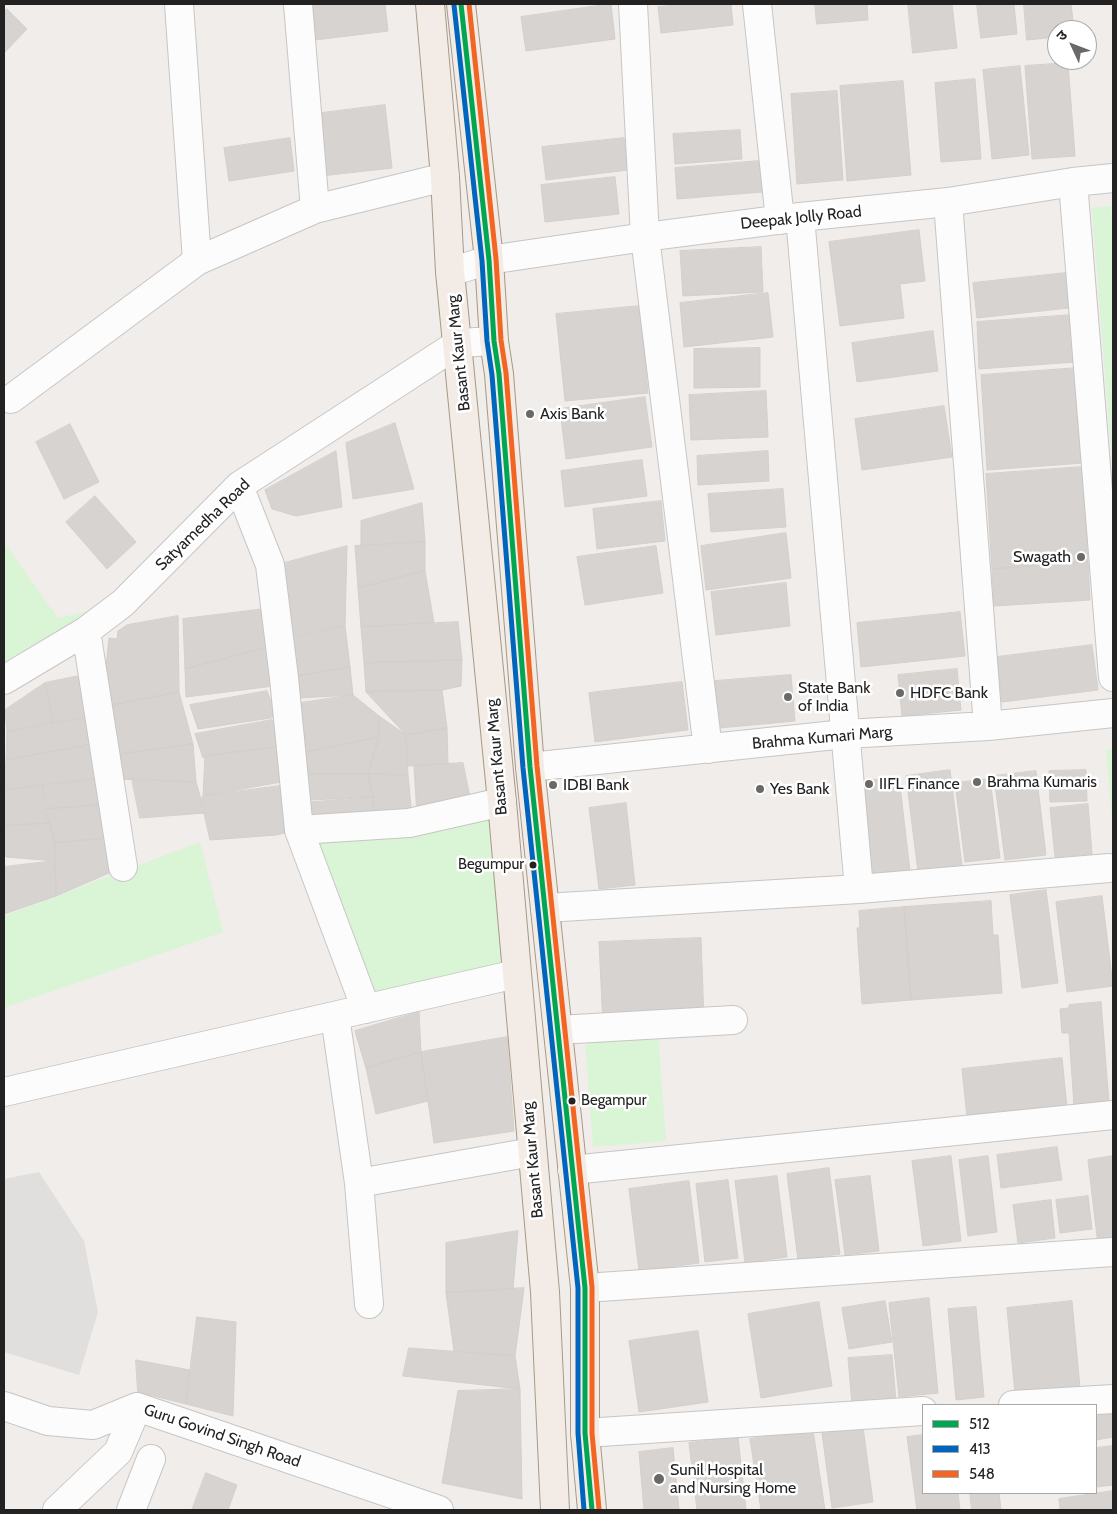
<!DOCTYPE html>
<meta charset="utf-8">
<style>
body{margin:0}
#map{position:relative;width:1117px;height:1514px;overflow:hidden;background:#f0edea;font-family:Cabin,"Noto Sans Devanagari",sans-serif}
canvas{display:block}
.frame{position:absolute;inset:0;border:5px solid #222;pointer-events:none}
.legend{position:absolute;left:922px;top:1404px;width:175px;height:90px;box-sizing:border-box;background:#fff;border:1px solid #a7a7a7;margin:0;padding:6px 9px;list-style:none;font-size:15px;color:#222}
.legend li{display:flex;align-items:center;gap:10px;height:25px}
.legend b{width:25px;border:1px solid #a7a7a7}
.north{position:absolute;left:1047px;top:20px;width:50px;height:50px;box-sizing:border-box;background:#fff;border:1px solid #a7a7a7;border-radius:50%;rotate:313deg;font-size:14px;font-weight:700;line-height:20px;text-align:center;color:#222}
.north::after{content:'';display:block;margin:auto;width:18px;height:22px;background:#6a6968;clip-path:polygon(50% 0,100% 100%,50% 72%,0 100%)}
</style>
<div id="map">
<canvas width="1117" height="1514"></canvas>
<div class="frame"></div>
<ul class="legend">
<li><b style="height:6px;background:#00a651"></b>512</li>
<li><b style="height:6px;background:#0065bd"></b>413</li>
<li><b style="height:6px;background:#f26522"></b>548</li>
</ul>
<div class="north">उ</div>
</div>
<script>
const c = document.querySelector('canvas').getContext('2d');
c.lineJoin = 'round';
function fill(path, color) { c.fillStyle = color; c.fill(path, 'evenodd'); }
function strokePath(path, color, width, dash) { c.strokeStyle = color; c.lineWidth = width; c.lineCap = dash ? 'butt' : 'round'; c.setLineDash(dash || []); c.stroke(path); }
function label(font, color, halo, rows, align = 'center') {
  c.font = font + ' Cabin,sans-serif'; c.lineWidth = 5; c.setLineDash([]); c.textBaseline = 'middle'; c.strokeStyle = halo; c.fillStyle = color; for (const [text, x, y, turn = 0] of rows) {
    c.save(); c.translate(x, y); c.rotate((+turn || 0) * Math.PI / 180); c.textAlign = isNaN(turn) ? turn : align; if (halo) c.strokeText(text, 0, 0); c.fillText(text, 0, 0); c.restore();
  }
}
fill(new Path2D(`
 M1111 206 1113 230V475L1092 208Z
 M4 542 58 618 123 603 4 677Z
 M1113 748V830L1106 750Z
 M502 817 516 974 366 1009 299 830Z
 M200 842 223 932 4 1008V916Z
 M658 1033 666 1141 593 1147 585 1039Z`), '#d9f5d6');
fill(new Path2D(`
 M39 1172 84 1241 98 1312 79 1375 4 1352V1179Z`), '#e0dfde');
const building = new Path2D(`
 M327 4H385L388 31 307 41 303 7Z
 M611 4 615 39 526 51 521 17Z
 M686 4H731L733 25 661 33 658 7Z
 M815 4H867L868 20 817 24Z
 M908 4H952L957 48 913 53Z
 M977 4H1014L1017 34 981 38Z
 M1024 4H1071L1074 30H1057V37L1027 40Z
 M7 9 27 29 4 53V12Z
 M1068 63 1075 156 1032 159 1025 66Z
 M1020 66 1029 155 992 159 983 70Z
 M975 79 981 159 941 162 935 83Z
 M903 81 911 175 847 181 840 86Z
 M837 91 843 180 797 184 791 94Z
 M385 105 392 168 321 176 314 114Z
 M740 130 742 159 675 164 673 134Z
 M290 138 294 171 229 181 224 148Z
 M624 138 628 170 546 180 542 147Z
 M760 161 762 192 677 199 675 168Z
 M615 177 619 214 545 222 541 185Z
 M919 230 925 281 900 284 904 318 840 326 829 242Z
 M761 247 763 292 683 296 680 251Z
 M1075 272 1078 307 977 318 973 283Z
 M768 293 773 337 684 347 680 303Z
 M640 306 648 393 565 401 556 314Z
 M1072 315 1075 362 979 369 977 322Z
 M933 331 938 371 857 382 852 343Z
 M760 348V387L694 388V349Z
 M1078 368 1084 463 987 470 981 375Z
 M766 391 768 437 691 440 689 395Z
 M645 397 652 447 566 459 560 409Z
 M944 406 952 457 862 470 855 419Z
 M395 423 414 489 353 499 346 443Z
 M70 424 99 482 64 499 36 442Z
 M336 451 342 507 296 516 272 509 265 490Z
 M768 451 769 481 698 485 697 456Z
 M642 460 647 496 565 507 561 471Z
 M1082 467 1088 562 992 569 986 474Z
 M783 489 786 527 711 532 708 494Z
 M95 496 136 542 107 569 66 522Z
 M661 501 665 541 597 549 593 509Z
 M422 503 425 542 361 546V521Z
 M786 533 791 578 706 590 701 546Z
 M425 542V571L358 588 355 546Z
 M347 546 345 626 285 639 281 564Z
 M656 546 663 593 585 605 577 557Z
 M1088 562 1090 600 994 606 992 569Z
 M425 571 434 623 361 627 358 588Z
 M786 583 790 626 716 635 711 592Z
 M273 608 265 648 185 669 183 619Z
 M960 612 965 656 861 667 857 623Z
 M178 616 179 692 102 707 109 638 117 639 118 631 127 625Z
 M458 622 462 660 364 663 361 627Z
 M345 626 350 667 297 676 285 640Z
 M1092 645 1098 690 1002 702 997 657Z
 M265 648 282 685 186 697 185 669Z
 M462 660 461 686 442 690 366 692 364 663Z
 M350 667 353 695 299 698 297 676Z
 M957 669 961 710 902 716 898 675Z
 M93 673 99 715 53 723 45 683Z
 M791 675 795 721 719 728 715 681Z
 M682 682 688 730 595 742 589 693Z
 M45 683 53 723 7 732 5 710Z
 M442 690 447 728 406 735 366 692Z
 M267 691 277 717 198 729 190 705Z
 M179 692 193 744 121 754 102 707Z
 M353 695 379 716V737L303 753 301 703Z
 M99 715 104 742 6 760 7 732Z
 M379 716 406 735 408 775 368 774 379 737Z
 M272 720 282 746 205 756 203 758 195 734Z
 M447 728 448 764 407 766 406 735Z
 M379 737 368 774H309L303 753Z
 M104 742 109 778 4 790 6 760Z
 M193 744 196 782 119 779 121 754Z
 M282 746 287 781 203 796 205 756Z
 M463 763 471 802 417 816 414 766Z
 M950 770 962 866 918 872 906 776Z
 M1086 770 1087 801 1050 802 1049 771Z
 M1036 771 1046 855 1005 860 994 776Z
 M309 774H368L373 797 310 800Z
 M368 774 408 775 412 817 373 819V797Z
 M899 777 910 871 872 876 860 782Z
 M109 778 113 804 45 809 42 785Z
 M132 779 196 782 205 813 140 818Z
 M990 779 1000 858 965 862 955 783Z
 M42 785 49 823 4 826V790Z
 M280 786 294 831 276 835 210 840 201 800 203 796Z
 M373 797V819L304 823V803Z
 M626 803 635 885 599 889 589 808Z
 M113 804 118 837 55 843 45 809Z
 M1088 804 1092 854 1055 857 1050 808Z
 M49 823 55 843V861L6 857 4 854V826Z
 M118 837 123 867 56 896 55 843Z
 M55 861 56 896 4 914V867Z
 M1046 890 1058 983 1022 988 1010 895Z
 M1102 896 1113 986 1067 992 1056 902Z
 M991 901 993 935H998L1002 993 911 1000 904 907Z
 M904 907 911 1000 862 1004 857 928H860L859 911Z
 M701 938 704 1021 603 1025 599 942Z
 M1101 1002 1109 1103 1074 1106 1069 1033H1062L1060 1009 1069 1008V1005Z
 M419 1012 421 1052 366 1068 355 1031Z
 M507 1037 514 1131 434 1143 421 1052Z
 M421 1052 428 1101 376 1114 366 1068Z
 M1062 1058 1067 1107 967 1117 962 1069Z
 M1057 1147 1062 1180 1001 1188 997 1155Z
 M951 1156 961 1241 923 1246 912 1161Z
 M988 1156 997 1232 968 1236 959 1160Z
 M1113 1156V1243L1098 1245 1088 1160Z
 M829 1168 840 1254 798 1260 787 1174Z
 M777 1176 787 1257 745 1263 735 1181Z
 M870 1176 879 1251 845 1255 835 1180Z
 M728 1180 738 1258 705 1262 696 1184Z
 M689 1181 699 1263 639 1271 629 1189Z
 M1088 1196 1092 1229 1060 1233 1056 1200Z
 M1051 1200 1055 1238 1018 1243 1013 1205Z
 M518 1231 513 1289 446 1293V1243Z
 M524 1288 515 1356 454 1351 446 1293Z
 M929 1298 938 1393 899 1397 889 1303Z
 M885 1301 892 1342 849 1349 842 1308Z
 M1072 1301 1080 1388 1015 1394 1007 1308Z
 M819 1302 832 1386 761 1398 748 1314Z
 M976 1307 984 1397 956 1400 948 1309Z
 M197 1317 236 1322 233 1416 186 1404Z
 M698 1331 708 1402 639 1412 629 1341Z
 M409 1348 515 1356 520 1389 403 1376Z
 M892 1355 896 1401 852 1404 848 1358Z
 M136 1360 190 1370 186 1404 138 1392Z
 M520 1389 522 1499 442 1483 458 1391Z
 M1113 1403V1437L1096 1440V1405Z
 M863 1427 873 1502 832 1508 822 1433Z
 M813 1430 825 1510H761L750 1439Z
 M923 1435V1493H958L960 1510H917L907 1437Z
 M738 1437 746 1510H697L689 1443Z
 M1113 1446V1485L1096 1487V1448Z
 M673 1448 679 1510H644L639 1452Z
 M206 1473 237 1485 228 1510H192Z
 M1113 1491V1510H1060L1059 1499Z
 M970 1493H999L1001 1510H972Z`);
fill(building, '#d7d3d1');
strokePath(building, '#d3cfcb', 1);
const minor = new Path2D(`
 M179 4 197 261
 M298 4 315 209
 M633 4 645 237 708 749
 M757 4 780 220
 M1073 182 1113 677
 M948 202 988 726
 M800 217 859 889
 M450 272 489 260 645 237 800 217 948 202 1073 182 1113 178
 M11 399 197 261 315 209 445 177
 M239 486 270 565 284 678 299 830 366 1009
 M86 631 123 867
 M4 680 86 631 123 603 239 486 459 343 494 341
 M530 767 845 734 988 726 1113 713
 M299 830 409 823 502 802
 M545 908 859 889 1109 868
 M335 1016 359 1183 369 1304
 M558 1030 733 1020
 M4 1092 516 974
 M572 1170 1113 1115
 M359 1183 532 1152
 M585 1288 1113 1252
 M1013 1405 1113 1399
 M4 1406 48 1421 93 1425 137 1407 439 1510
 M585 1433 923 1411
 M57 1510 118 1452 137 1407
 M131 1510 151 1459`);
const major = new Path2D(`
 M430 4 445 177 450 272 502 802 545 1292 555 1510
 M461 4 489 260 494 341 499 374 530 767 585 1288V1433L592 1510`);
strokePath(minor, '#c7c6c5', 30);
strokePath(major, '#a79986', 30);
strokePath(minor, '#fdfcfc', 28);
strokePath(major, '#f3ece6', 28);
strokePath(new Path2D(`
 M461 4 489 260 494 341 499 374 530 767 585 1288V1433L592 1510`), '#00a651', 5);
strokePath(new Path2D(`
 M454 5 482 261 487 341 492 375 523 768 578 1288V1433L584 1510`), '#0065bd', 5);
strokePath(new Path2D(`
 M469 4 496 259 501 340 506 373 537 766 592 1287V1433L599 1509`), '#f26522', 5);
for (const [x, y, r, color] of [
 [530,414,5,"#6a6968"],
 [1081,557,5,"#6a6968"],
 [900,693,5,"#6a6968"],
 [788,697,5,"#6a6968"],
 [977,782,5,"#6a6968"],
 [869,784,5,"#6a6968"],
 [553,785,5,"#6a6968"],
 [760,789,5,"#6a6968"],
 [533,865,4.5,"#222"],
 [572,1101,4.5,"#222"],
 [659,1479,6,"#6a6968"]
]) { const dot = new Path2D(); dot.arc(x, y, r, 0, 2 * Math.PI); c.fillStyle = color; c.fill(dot); strokePath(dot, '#fff', 2); }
label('15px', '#222', '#fff', [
 ["Begumpur",524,865],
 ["Begampur",581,1101,"left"]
], 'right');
label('16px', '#222', '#fff', [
 ["Deepak Jolly Road",801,218,-6],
 ["Basant Kaur Marg",459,353,-96],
 ["Satyamedha Road",203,525,-44],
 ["Brahma Kumari Marg",822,738,-5],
 ["Basant Kaur Marg",497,757,-95],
 ["Basant Kaur Marg",533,1160,-95],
 ["Guru Govind Singh Road",222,1436,19]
]);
label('16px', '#222', '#fff', [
 ["Axis Bank",540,414],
 ["Swagath",1071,557,"right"],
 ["State Bank",798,688],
 ["of India",798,706],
 ["HDFC Bank",910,693],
 ["Brahma Kumaris",987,782],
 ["IIFL Finance",879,784],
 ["IDBI Bank",563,785],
 ["Yes Bank",770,789],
 ["Sunil Hospital",670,1470],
 ["and Nursing Home",670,1488]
], 'left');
</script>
